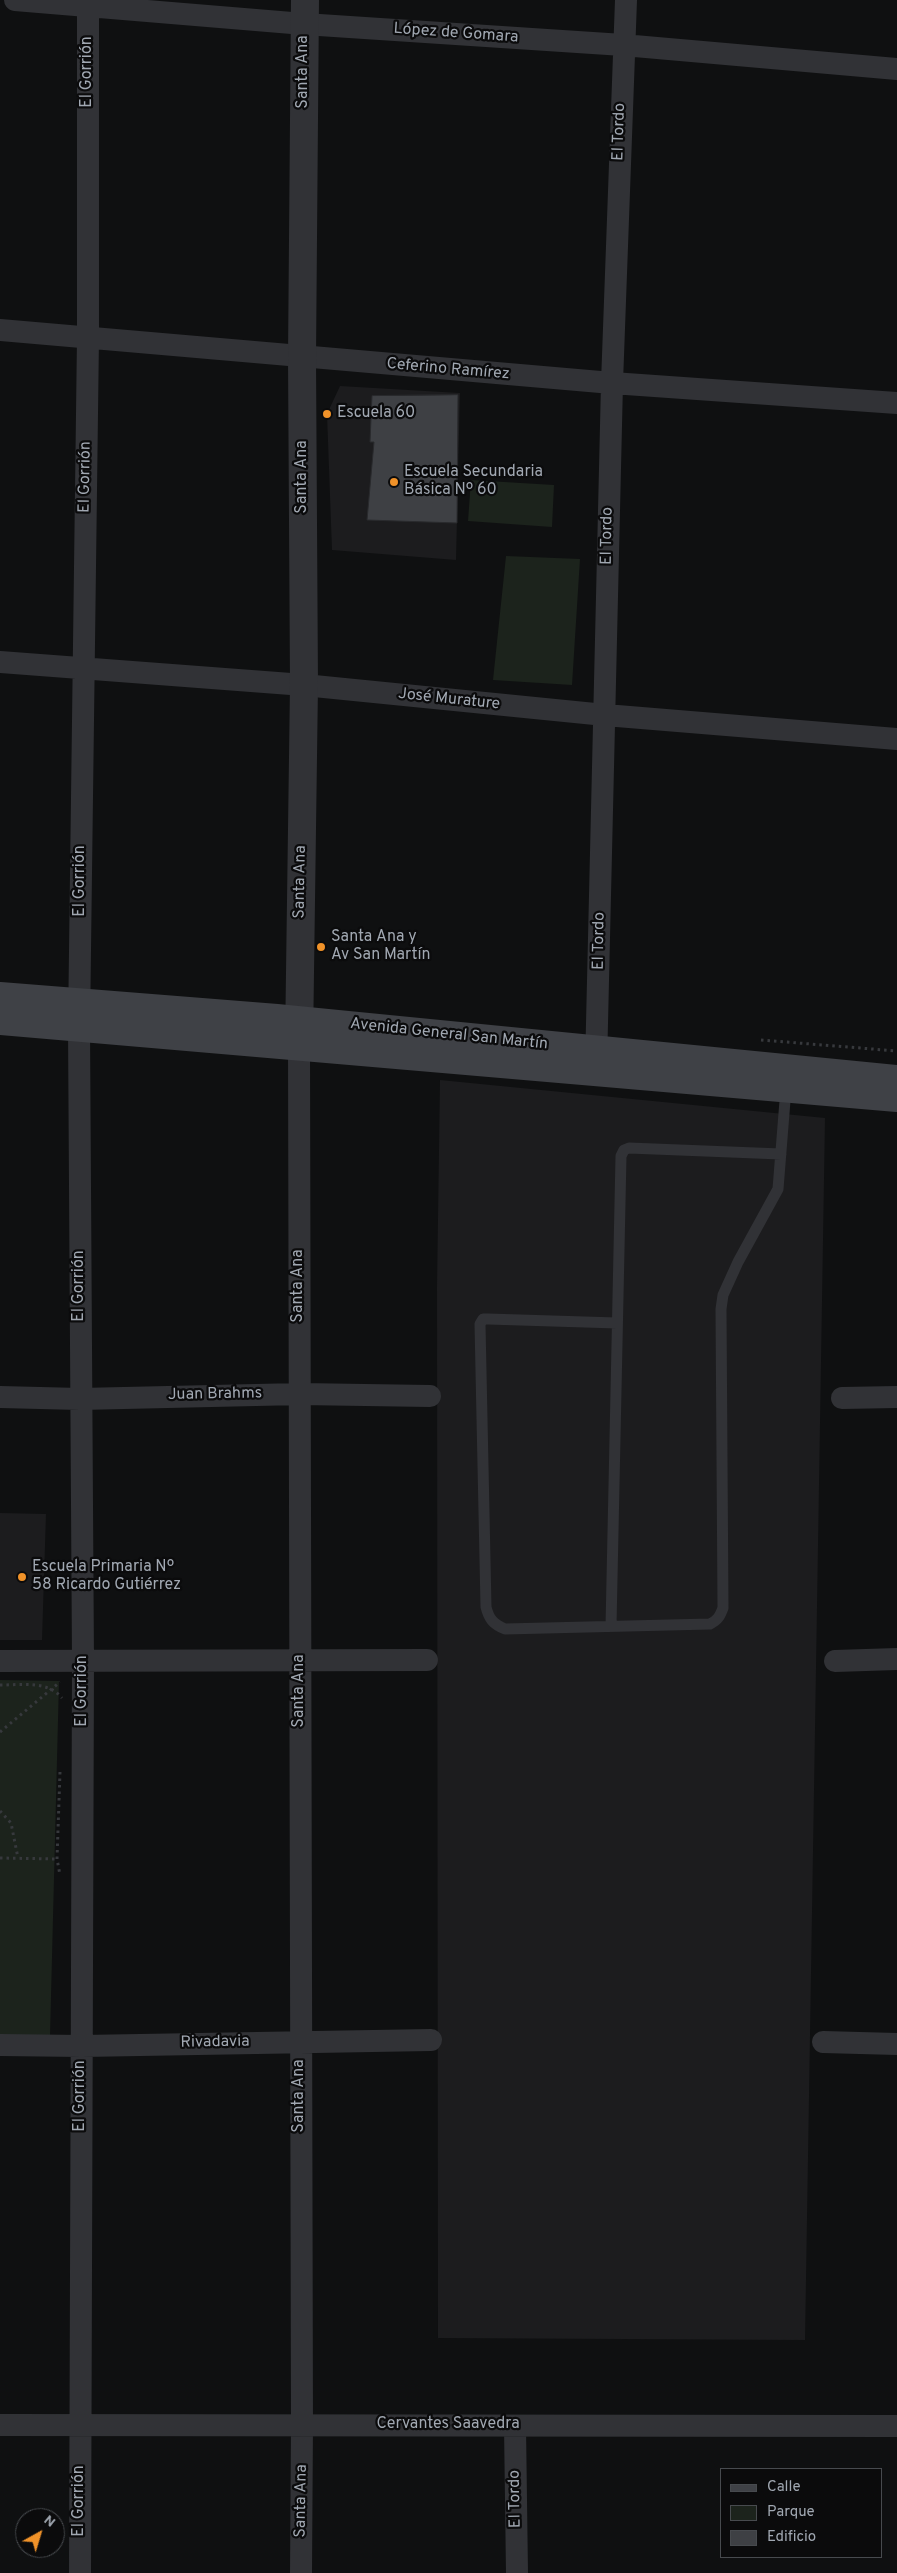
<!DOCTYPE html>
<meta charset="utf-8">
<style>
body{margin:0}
#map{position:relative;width:897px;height:2573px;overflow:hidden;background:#0f1011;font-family:Overpass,sans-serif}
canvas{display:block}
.legend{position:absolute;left:720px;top:2468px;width:162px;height:90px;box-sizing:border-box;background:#0b0b0c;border:1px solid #474a4e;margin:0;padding:6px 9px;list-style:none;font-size:15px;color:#a1a8b2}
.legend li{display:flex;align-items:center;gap:10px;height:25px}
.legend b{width:25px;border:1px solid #474a4e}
.north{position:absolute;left:15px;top:2508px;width:50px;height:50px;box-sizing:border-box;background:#0b0b0c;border:1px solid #474a4e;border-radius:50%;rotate:39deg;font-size:14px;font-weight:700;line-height:20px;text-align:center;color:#a1a8b2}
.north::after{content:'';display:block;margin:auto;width:18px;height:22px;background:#f09229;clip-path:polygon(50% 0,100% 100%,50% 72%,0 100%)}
</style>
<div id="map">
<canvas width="897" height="2573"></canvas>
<ul class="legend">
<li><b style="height:6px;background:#3f4146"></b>Calle</li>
<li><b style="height:14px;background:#1c231c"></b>Parque</li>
<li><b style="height:14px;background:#3e4044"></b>Edificio</li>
</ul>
<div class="north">N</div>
</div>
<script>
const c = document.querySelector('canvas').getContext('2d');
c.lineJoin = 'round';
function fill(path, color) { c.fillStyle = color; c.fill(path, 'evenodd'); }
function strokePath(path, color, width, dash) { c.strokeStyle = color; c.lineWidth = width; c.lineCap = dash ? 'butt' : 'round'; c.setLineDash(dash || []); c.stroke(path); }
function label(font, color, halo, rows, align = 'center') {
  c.font = font + ' Overpass,sans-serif'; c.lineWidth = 4.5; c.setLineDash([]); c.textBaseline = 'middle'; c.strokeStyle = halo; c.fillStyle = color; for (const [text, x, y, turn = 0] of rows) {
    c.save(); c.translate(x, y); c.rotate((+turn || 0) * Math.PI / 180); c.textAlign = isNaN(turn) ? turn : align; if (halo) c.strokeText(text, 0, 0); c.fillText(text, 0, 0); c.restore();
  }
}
fill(new Path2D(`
 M340 386 460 393 456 560 332 550 327 414Z
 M440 1080 825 1118 805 2340 438 2338 437 1287Z
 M0 1513 46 1514 42 1640H0Z`), '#1c1c1e');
fill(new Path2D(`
 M471 480 554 485 552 527 468 521Z
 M506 556 580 559 572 685 493 680Z
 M0 1680 59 1681 50 2036 0 2035Z`), '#1c231c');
const building = new Path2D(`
 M458 395 457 523 367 520 374 442H370L372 396Z`);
fill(building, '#3e4044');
strokePath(building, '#292a2d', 1);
strokePath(new Path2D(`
 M761 1040 897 1051
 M0 1685C22 1685 47 1680 62 1698
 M0 1732 60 1682
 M60 1772 57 1859 60 1875
 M0 1811 11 1823 18 1858
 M0 1858 57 1859`), '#37393d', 3, [2.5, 4]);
strokePath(new Path2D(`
 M617 1323 488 1319H483L480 1324 486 1607C489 1619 493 1624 505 1629L710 1624C718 1620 720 1616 723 1608L721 1309 723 1295 738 1262 778 1189 786 1088
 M611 1626 621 1156 624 1150 629 1148 781 1154`), '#313236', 11);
strokePath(new Path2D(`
 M15 0 304 24 623 45 897 69
 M0 330 612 383 897 403
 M0 662 304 685 605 715 897 739
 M299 1045 302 2425 301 2573
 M596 1066 612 383 626 0
 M0 1397 80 1399 300 1394 430 1396
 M842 1398 897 1397
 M0 1661 427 1660
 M835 1661 897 1659
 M823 2042 897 2044
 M0 2045 82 2046 431 2040
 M0 2425 897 2426
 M515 2426 517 2573
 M80 2573 83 1662 79 1027 88 337V0`), '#313236', 22);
strokePath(new Path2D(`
 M299 1044 304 685 302 358 305 0`), '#313236', 28);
strokePath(new Path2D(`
 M0 996 277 1018 897 1079
 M0 1021 897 1098`), '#3f4146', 28);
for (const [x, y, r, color] of [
 [327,414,5,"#f09229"],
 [394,482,5,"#f09229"],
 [321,947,5,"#f09229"],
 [22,1577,5,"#f09229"]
]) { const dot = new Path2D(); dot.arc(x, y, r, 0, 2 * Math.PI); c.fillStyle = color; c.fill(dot); strokePath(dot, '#0b0b0c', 2); }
label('16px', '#a1a8b2', '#0b0b0c', [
 ["López de Gomara",456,34,4],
 ["El Gorrión",88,72,-90],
 ["Santa Ana",304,72,-90],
 ["El Tordo",620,132,-88],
 ["Ceferino Ramírez",448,370,5],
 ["El Gorrión",86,477,-89],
 ["Santa Ana",303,477,-90],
 ["El Tordo",608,536,-89],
 ["José Murature",449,700,6],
 ["El Gorrión",81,881,-90],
 ["Santa Ana",301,882,-89],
 ["El Tordo",600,941,-89],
 ["Avenida General San Martín",449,1035,6],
 ["El Gorrión",80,1286,-90],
 ["Santa Ana",299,1286,-90],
 ["Juan Brahms",215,1395,-1],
 ["El Gorrión",83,1691,-90],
 ["Santa Ana",300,1691,-90],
 ["Rivadavia",215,2043,-1],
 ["El Gorrión",81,2096,-90],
 ["Santa Ana",300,2096,-90],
 ["Cervantes Saavedra",448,2425],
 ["El Tordo",516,2499,-91],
 ["El Gorrión",80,2501,-90],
 ["Santa Ana",302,2501,-89]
]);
label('16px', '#a1a8b2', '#0b0b0c', [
 ["Escuela 60",337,414],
 ["Escuela Secundaria",404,473],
 ["Básica Nº 60",404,491],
 ["Santa Ana y",331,938],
 ["Av San Martín",331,956],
 ["Escuela Primaria Nº",32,1568],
 ["58 Ricardo Gutiérrez",32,1586]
], 'left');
</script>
